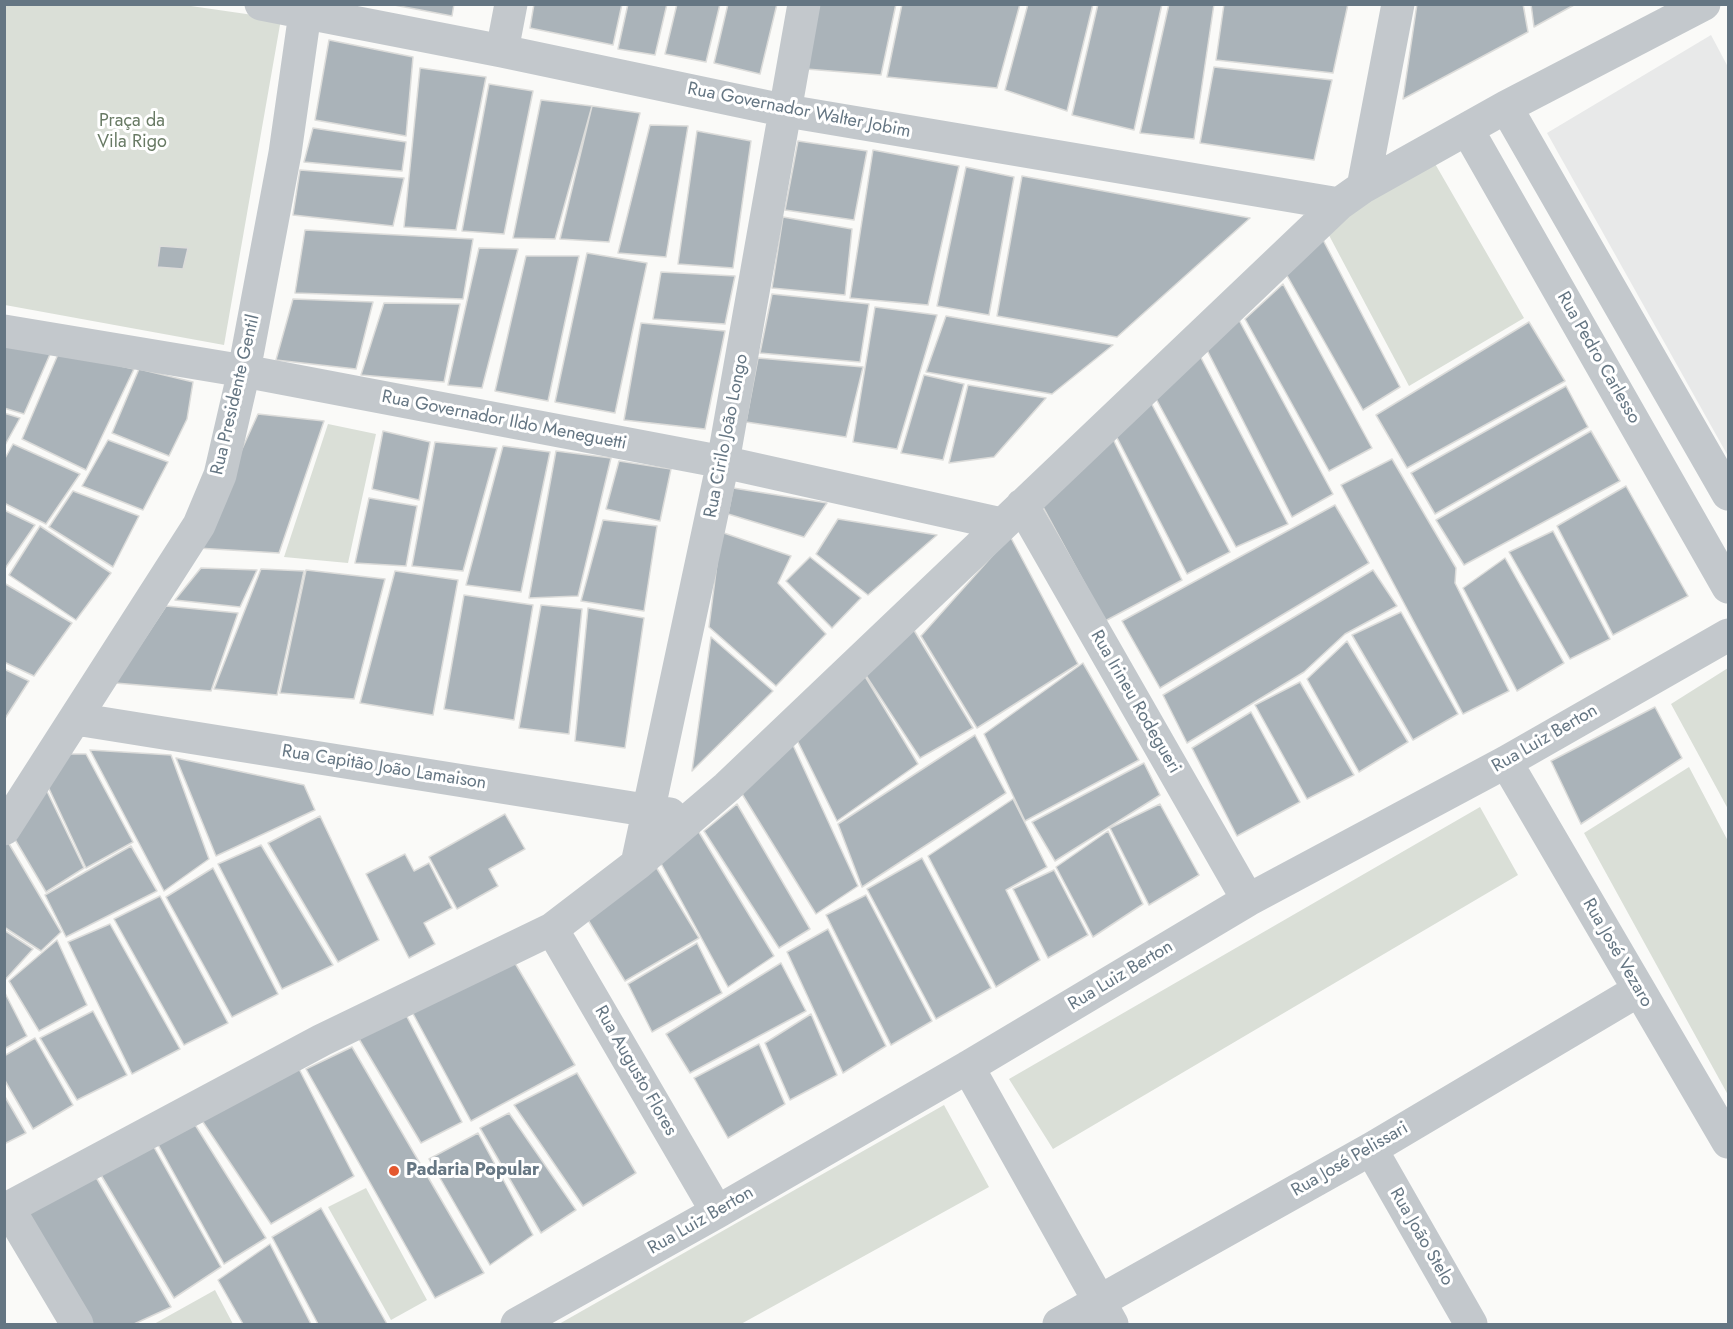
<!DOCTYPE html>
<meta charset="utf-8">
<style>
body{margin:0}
#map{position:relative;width:1733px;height:1329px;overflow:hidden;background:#fafaf8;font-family:Jost,sans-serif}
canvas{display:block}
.frame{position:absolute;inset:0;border:6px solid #657683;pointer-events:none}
</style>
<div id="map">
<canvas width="1733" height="1329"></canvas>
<div class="frame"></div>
</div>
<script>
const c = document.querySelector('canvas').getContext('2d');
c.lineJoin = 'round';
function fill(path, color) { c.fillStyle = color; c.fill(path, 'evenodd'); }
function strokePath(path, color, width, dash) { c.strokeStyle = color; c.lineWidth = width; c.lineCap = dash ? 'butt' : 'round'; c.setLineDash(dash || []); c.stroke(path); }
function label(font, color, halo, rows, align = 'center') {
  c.font = font + ' Jost,sans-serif'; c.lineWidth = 6; c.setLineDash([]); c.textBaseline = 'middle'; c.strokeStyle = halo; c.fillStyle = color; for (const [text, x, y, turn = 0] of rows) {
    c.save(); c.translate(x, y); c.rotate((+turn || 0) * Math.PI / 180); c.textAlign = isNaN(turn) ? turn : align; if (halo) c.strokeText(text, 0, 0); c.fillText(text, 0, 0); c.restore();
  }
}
fill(new Path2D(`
 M1711 35 1728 67V456L1547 133Z`), '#e8e9e9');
fill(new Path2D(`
 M177 4 281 19 224 345 5 305 4 5Z
 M1430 155 1524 318 1409 386 1323 224Z
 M328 424 376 434 348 563 284 557Z
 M1728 668V809L1671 704Z
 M1689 767 1728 841V1095L1584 833Z
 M1480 807 1518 875 1053 1149 1009 1079Z
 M944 1105 989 1187 741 1324H559Z
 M366 1188 427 1300 391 1320 328 1207Z
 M215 1290 233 1324H154Z`), '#dadfd7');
const building = new Path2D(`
 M389 4H454L452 16Z
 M534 4H622L613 45 530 28Z
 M628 4H667L655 55 618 49Z
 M677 4H720L706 62 665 54Z
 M728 4H777L760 74 714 63Z
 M813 4H896L881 75 806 69Z
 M902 4H1020L997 88 887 77Z
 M1028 4H1093L1067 111 1005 90Z
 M1098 4H1162L1134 130 1072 115Z
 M1169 4H1214L1194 139 1140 133Z
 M1224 4H1348L1333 73 1216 60Z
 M1417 4H1523L1528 32 1403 99Z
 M1531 4H1574V5L1534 27Z
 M329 40 413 57 406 136 315 120Z
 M1214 67 1332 80 1314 160 1200 143Z
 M420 68 486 77 456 230 404 227Z
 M489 84 533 91 504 234 462 231Z
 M541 100 592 106 555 239 513 238Z
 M592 106 640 113 609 242 560 239Z
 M650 125 688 126 666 257 618 253Z
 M313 128 406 142 402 171 304 162Z
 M697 131 751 141 733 268 678 264Z
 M798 141 867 151 854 220 785 210Z
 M873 150 959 166 928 305 850 298Z
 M966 167 1014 177 989 315 937 306Z
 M300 170 404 178 393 226 293 215Z
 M1022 176 1250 218 1117 337 997 316Z
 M783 217 852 229 845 295 772 288Z
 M305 230 473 239 463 299 295 293Z
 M1321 236 1400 387 1363 410 1285 272Z
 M160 246 188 248 183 269 157 267Z
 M479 248 518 249 482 388 448 385Z
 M587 253 647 263 615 413 555 402Z
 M526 256H579L548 401 495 391Z
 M661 272 735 276 725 324 653 319Z
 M1283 284 1372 448 1329 471 1245 319Z
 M772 294 869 304 860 362 760 353Z
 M293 299 373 302 356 369 276 360Z
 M384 303 460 304 444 382 361 375Z
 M875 307 937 315 897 449 853 442Z
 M946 316 1113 345 1052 394 926 372Z
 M1239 320 1333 494 1292 517 1206 348Z
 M1529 322 1565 381 1407 468 1376 415Z
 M641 323 725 331 705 429 624 420Z
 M4 344 51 352 24 414 4 408Z
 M59 352 134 369 86 470 22 439Z
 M1198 352 1288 524 1236 547 1154 395Z
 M758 358 863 367 846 437 746 422Z
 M139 369 193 382 187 419 169 456 112 433Z
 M924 375 964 384 943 460 901 453Z
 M968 385 1046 398 994 457 949 463Z
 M1566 386 1588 427 1435 514 1411 473Z
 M1148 397 1230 552 1187 574 1111 426Z
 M4 413 20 418 4 447Z
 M258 414 324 421 279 553 197 548Z
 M383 431 430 442 419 500 372 489Z
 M1109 431 1182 580 1105 621 1036 494Z
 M1591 431 1620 481 1464 565 1436 520Z
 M108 440 168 462 143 510 82 486Z
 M435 442 497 448 463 571 412 566Z
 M13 444 80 474 46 524 4 503V460Z
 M503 446 550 452 521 592 466 585Z
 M556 451 611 458 578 596 529 598Z
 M1392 459 1456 568 1455 583 1509 691 1463 714 1341 485Z
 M619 461 671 469 660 521 606 509Z
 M1626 486 1688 596 1613 635 1557 526Z
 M733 488 827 503 804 537 728 514Z
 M73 491 139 516 113 567 49 527Z
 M369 498 417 506 406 566 355 563Z
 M1335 505 1369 563 1160 688 1122 621Z
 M4 510 35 525 4 570Z
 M838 519 937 535 868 595 816 554Z
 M603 520 657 526 644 611 581 601Z
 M40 526 111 573 76 620 9 575Z
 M1553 531 1610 639 1570 659 1509 552Z
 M721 532 791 556 778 583 826 634 776 686 709 627Z
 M1010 536 1078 664 977 728 921 636Z
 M810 557 861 598 832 628 786 581Z
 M1505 558 1564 663 1517 691 1463 588Z
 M201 568 257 570 240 607 175 600Z
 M261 569 304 571 277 695 214 689Z
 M306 570 385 579 354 699 280 693Z
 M1373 570 1397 606 1345 634 1304 672 1187 743 1163 695Z
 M395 571 458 580 433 715 360 703Z
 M4 583 72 623 34 676 4 662Z
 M464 595 533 605 514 720 444 709Z
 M541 605 582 609 569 734 519 728Z
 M166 606 238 613 211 691 115 683Z
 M588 608 644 618 625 748 575 741Z
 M1401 612 1458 714 1413 740 1352 635Z
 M912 627 973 728 920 758 863 671Z
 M711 637 773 691 692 771Z
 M1347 641 1408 742 1359 772 1307 679Z
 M1083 663 1139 760 1025 821 984 734Z
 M4 669 29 681 4 720Z
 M863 673 918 764 837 821 795 736Z
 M1300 682 1354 775 1307 799 1255 705Z
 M1655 707 1682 758 1581 824 1551 761Z
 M1251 712 1300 802 1237 836 1192 748Z
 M975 735 1006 793 862 887 838 824Z
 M792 743 858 886 816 914 739 789Z
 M90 750 171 755 209 859 164 891Z
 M57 754H86L133 842 86 868 44 778Z
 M176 758 304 785 315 810 216 856Z
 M1144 763 1160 795 1055 861 1032 822Z
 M43 783 84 868 46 892 10 831Z
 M1013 799 1047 867 1006 890 1040 960 996 987 928 856Z
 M737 804 810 929 779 948 704 831Z
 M1160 804 1199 875 1149 905 1110 828Z
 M505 814 525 849 489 869 498 886 457 909 429 857Z
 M320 816 379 940 338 962 268 843Z
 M697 829 774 956 728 987 658 858Z
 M1108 831 1143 904 1093 937 1056 867Z
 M5 837 61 932 41 951 4 927Z
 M261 845 333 965 282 989 218 864Z
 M131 846 157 891 66 937 45 895Z
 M405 854 414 871 429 863 452 908 424 923 435 944 409 958 366 874Z
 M922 858 991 988 936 1019 867 889Z
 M653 862 699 938 625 981 582 910Z
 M213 868 278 994 232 1017 166 897Z
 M1054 870 1088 935 1048 958 1013 889Z
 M866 895 932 1021 891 1045 826 915Z
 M160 896 228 1023 184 1045 114 919Z
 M110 924 180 1049 132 1074 68 942Z
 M828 929 886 1046 843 1073 787 952Z
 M4 930 33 949 4 981Z
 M57 940 87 1005 39 1031 9 981Z
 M697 943 722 993 652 1032 628 984Z
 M512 958 575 1065 471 1121 411 1010Z
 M781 963 806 1011 690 1073 666 1034Z
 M4 991 27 1036 4 1049Z
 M93 1011 127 1075 77 1100 40 1038Z
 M405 1013 462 1122 421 1143 359 1039Z
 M811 1014 837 1075 790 1100 765 1043Z
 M35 1038 73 1105 33 1129 4 1079V1056Z
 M759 1044 785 1104 728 1138 694 1078Z
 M352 1047 484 1273 435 1298 306 1069Z
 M297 1065 354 1176 271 1224 201 1119Z
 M577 1073 636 1173 583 1206 514 1105Z
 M4 1095 26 1133 4 1144Z
 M509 1113 576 1210 541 1233 480 1128Z
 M194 1123 266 1238 224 1264 156 1141Z
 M478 1133 533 1235 490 1265 429 1159Z
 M150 1140 221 1267 174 1298 98 1170Z
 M93 1172 171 1307 134 1324H86L22 1214Z
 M321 1208 387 1324H318L272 1237Z
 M270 1244 311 1324H243L218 1280Z`);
fill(building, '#aab3b9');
strokePath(building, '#dcdcda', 1.5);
strokePath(new Path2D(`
 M261 4 502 51 787 111 1339 204
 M502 51 511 4
 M1506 107 1728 494
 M1467 129 1728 587
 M1363 187 1398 4
 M4 331 244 371 723 462 1002 524
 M1022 505 1248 900
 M76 719 670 814
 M1506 762 1728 1142
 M4 829 199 525 220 475 244 371 285 153 305 13
 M637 864 723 462 804 4
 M552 929 717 1212
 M968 1067 1112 1324
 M1371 1149 1471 1324
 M8 1208 77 1324
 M4 1210 322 1040 552 929 637 864 727 787 1339 204 1363 187 1506 107 1704 4
 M517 1324 717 1212 968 1067 1248 900 1506 762 1728 635
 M1059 1324 1371 1149 1639 990`), '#c3c8cc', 33);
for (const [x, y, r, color] of [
 [394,1171,6,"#e4572e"]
]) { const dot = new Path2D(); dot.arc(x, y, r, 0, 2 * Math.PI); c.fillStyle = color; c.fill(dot); strokePath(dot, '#fff', 2); }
label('18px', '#657683', '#fff', [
 ["Rua Governador Walter Jobim",799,111,11],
 ["Rua Pedro Carlesso",1598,358,60],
 ["Rua Presidente Gentil",236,395,-77],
 ["Rua Governador Ildo Meneguetti",504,421,11],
 ["Rua Cirilo João Longo",727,436,-79],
 ["Rua Irineu Rodegueri",1135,702,60],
 ["Rua Luiz Berton",1545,739,-30],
 ["Rua Capitão João Lamaison",384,768,9],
 ["Rua José Vezaro",1617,953,60],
 ["Rua Luiz Berton",1121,976,-31],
 ["Rua Augusto Flores",635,1071,60],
 ["Rua José Pelissari",1350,1160,-30],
 ["Rua Luiz Berton",701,1221,-30],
 ["Rua João Stelo",1421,1237,60]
]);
label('18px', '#687a64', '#fff', [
 ["Praça da",132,122],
 ["Vila Rigo",132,143]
]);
label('bold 18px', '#657683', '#fff', [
 ["Padaria Popular",406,1171]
], 'left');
</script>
